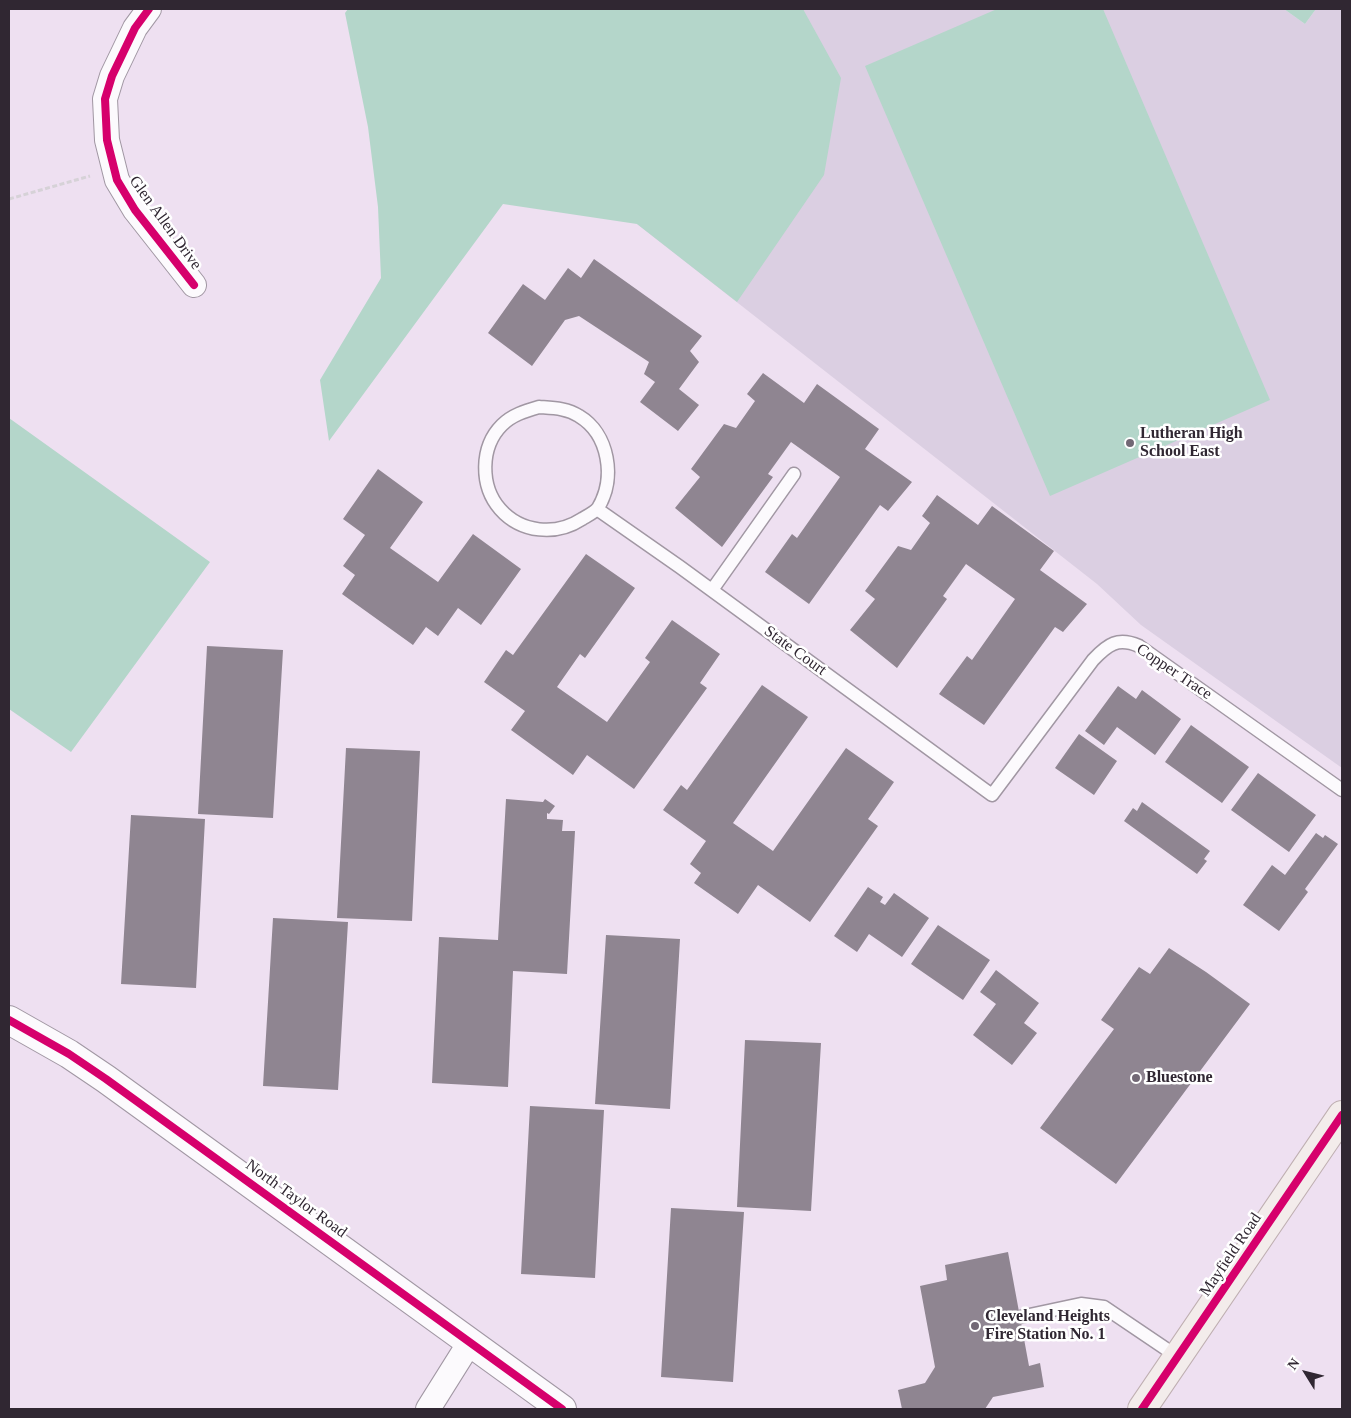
<!DOCTYPE html>
<style>
body{margin:0}
#map{position:relative;width:1351px;height:1418px;overflow:hidden;background:#eee0f1;font-family:"Times New Roman",serif}
canvas{display:block}
.frame{position:absolute;inset:0;border:10px solid #302732;pointer-events:none}
.north{position:absolute;left:1281px;top:1348px;width:50px;height:50px;-webkit-text-stroke:4px #fff;paint-order:stroke;rotate:306deg;font-size:14px;font-weight:700;line-height:20px;text-align:center;color:#302732}
.north::after{content:'';display:block;margin:auto;width:18px;height:22px;background:#302732;clip-path:polygon(50% 0,100% 100%,50% 72%,0 100%)}
</style>
<div id="map">
<canvas width="1351" height="1418"></canvas>
<div class="frame"></div>
<div class="north">N</div>
</div>
<script>
const c = document.querySelector('canvas').getContext('2d');
c.lineJoin = 'round';
function fill(path, color) { c.fillStyle = color; c.fill(path, 'evenodd'); }
function strokePath(path, color, width, dash) { c.strokeStyle = color; c.lineWidth = width; c.lineCap = dash ? 'butt' : 'round'; c.setLineDash(dash || []); c.stroke(path); }
function label(font, color, halo, rows, align = 'center') {
  c.font = font + ' "Times New Roman",serif'; c.lineWidth = 5; c.setLineDash([]); c.textBaseline = 'middle'; c.strokeStyle = halo; c.fillStyle = color; for (const [text, x, y, turn = 0] of rows) {
    c.save(); c.translate(x, y); c.rotate((+turn || 0) * Math.PI / 180); c.textAlign = isNaN(turn) ? turn : align; if (halo) c.strokeText(text, 0, 0); c.fillText(text, 0, 0); c.restore();
  }
}
fill(new Path2D(`
 M795 9H1284L1305 24 1316 9H1342V768L1141 625 1097 584 637 224Z`), '#dbcfe2');
fill(new Path2D(`
 M348 9H803L841 78 824 175 737 302 637 224 503 204 329 441 320 380 381 278 378 207 368 127 345 13Z
 M997 9H1103L1270 400 1050 496 865 66Z
 M1284 9H1316L1305 24Z
 M9 418 210 562 71 752 9 709Z`), '#b4d6ca');
fill(new Path2D(`
 M594 259 702 336 690 351 699 362 679 389 699 405 678 431 640 402 655 382 644 374 649 362 579 316 565 320 532 366 488 333 523 284 545 300 568 268 581 278Z
 M763 373 804 403 817 384 879 429 865 449 912 482 888 511 880 505 809 604 765 572 792 534 797 538 840 477 791 442 768 474 773 477 722 547 675 508 700 477 691 469 724 424 736 428 755 401 747 394Z
 M378 469 423 502 390 548 438 582 473 534 521 569 481 625 458 608 438 636 426 627 413 645 342 594 355 575 343 566 365 535 343 519Z
 M937 495 978 525 992 506 1054 551 1040 570 1087 604 1063 632 1055 627 984 725 939 694 967 656 972 660 1015 599 966 564 943 596 947 599 897 668 850 630 875 599 865 591 898 546 911 550 930 523 922 516Z
 M586 554 635 588 585 658 580 654 557 687 607 722 650 662 645 658 672 620 720 654 700 683 707 688 634 789 587 755 573 775 511 730 525 711 484 682 506 650 513 655Z
 M207 646 283 650 273 818 198 814Z
 M762 685 808 717 733 823 773 851 846 748 894 782 868 819 878 826 810 922 758 885 738 914 694 883 701 873 690 864 706 841 663 810 681 785 687 790Z
 M1118 686 1136 699 1142 690 1181 719 1155 755 1117 727 1104 745 1085 731Z
 M1191 725 1249 767 1222 803 1165 762Z
 M1079 734 1117 761 1094 795 1055 768Z
 M346 748 420 751 412 921 337 918Z
 M1258 773 1316 815 1289 852 1231 810Z
 M506 799 543 802 545 799 555 806 549 814 547 813V819L563 820 562 831H575L567 974 513 971 508 1087 432 1083 439 937 498 940Z
 M1142 802 1210 851 1204 859 1207 861 1197 874 1124 821 1133 808 1137 811Z
 M131 815 205 819 196 988 121 984Z
 M1316 833 1323 838 1325 835 1338 844 1305 889 1308 892 1279 931 1243 905 1272 865 1285 875Z
 M868 887 883 897 880 902 885 905 894 893 929 918 902 957 869 934 857 952 834 936Z
 M273 918 348 922 338 1090 263 1086Z
 M938 925 990 960 963 1000 911 964Z
 M606 935 680 939 670 1109 595 1104Z
 M1169 948 1206 972 1250 1004 1116 1184 1040 1128 1114 1029 1101 1020 1139 967 1150 974Z
 M996 970 1039 1003 1024 1023 1037 1033 1012 1065 973 1035 996 1004 980 992Z
 M745 1040 821 1043 811 1211 737 1207Z
 M530 1106 604 1110 595 1278 521 1274Z
 M671 1208 744 1212 733 1382 661 1377Z
 M1008 1252 1029 1366 1040 1363 1044 1387 993 1397 985 1409H902L898 1390 925 1383 935 1367 920 1286 947 1280 945 1265Z`), '#8f8591');
const service = new Path2D(`
 M539 407C553 408 567 408 579 416 609 434 616 478 598 508 595 512 587 516 582 519 556 536 521 533 500 509 480 486 480 447 502 425 512 415 525 411 539 407Z
 M597 509 680 567 992 795 1093 660C1108 644 1118 637 1139 646L1342 790
 M712 590 794 474
 M1020 1317 1081 1304 1104 1307 1178 1357`);
const minor = new Path2D(`
 M149 9 135 28 112 76 105 99 107 140 117 180 135 210 194 285
 M428 1409 470 1342`);
const tertiary = new Path2D(`
 M9 1020 69 1054 106 1079 562 1409`);
const primary = new Path2D(`
 M1142 1409 1342 1115`);
strokePath(service, '#a197a3', 15);
strokePath(minor, '#a197a3', 26);
strokePath(tertiary, '#a197a3', 30);
strokePath(primary, '#bfafb1', 30);
strokePath(new Path2D(`
 M9 199 90 176`), '#d6d2d7', 3, [5, 2.5]);
strokePath(service, '#fcfafd', 12);
strokePath(minor, '#fcfafd', 24);
strokePath(tertiary, '#fcfafd', 28);
strokePath(primary, '#f3eceb', 28);
strokePath(new Path2D(`
 M149 9 135 28 112 76 105 99 107 140 117 180 135 210 194 285
 M9 1020 69 1054 106 1079 562 1409
 M1142 1409 1342 1115`), '#d6006c', 8);
for (const [x, y, r, color] of [
 [1130,443,5,"#726875"],
 [1136,1078,5,"#726875"],
 [975,1326,5,"#726875"]
]) { const dot = new Path2D(); dot.arc(x, y, r, 0, 2 * Math.PI); c.fillStyle = color; c.fill(dot); strokePath(dot, '#fff', 2); }
label('16px', '#302732', '#fff', [
 ["Glen Allen Drive",165,223,54],
 ["State Court",795,651,36],
 ["Copper Trace",1174,672,34],
 ["North Taylor Road",296,1199,36],
 ["Mayfield Road",1231,1255,-56]
]);
label('bold 16px', '#302732', '#fff', [
 ["Lutheran High",1140,434],
 ["School East",1140,452],
 ["Bluestone",1146,1078],
 ["Cleveland Heights",985,1317],
 ["Fire Station No. 1",985,1335]
], 'left');
</script>
